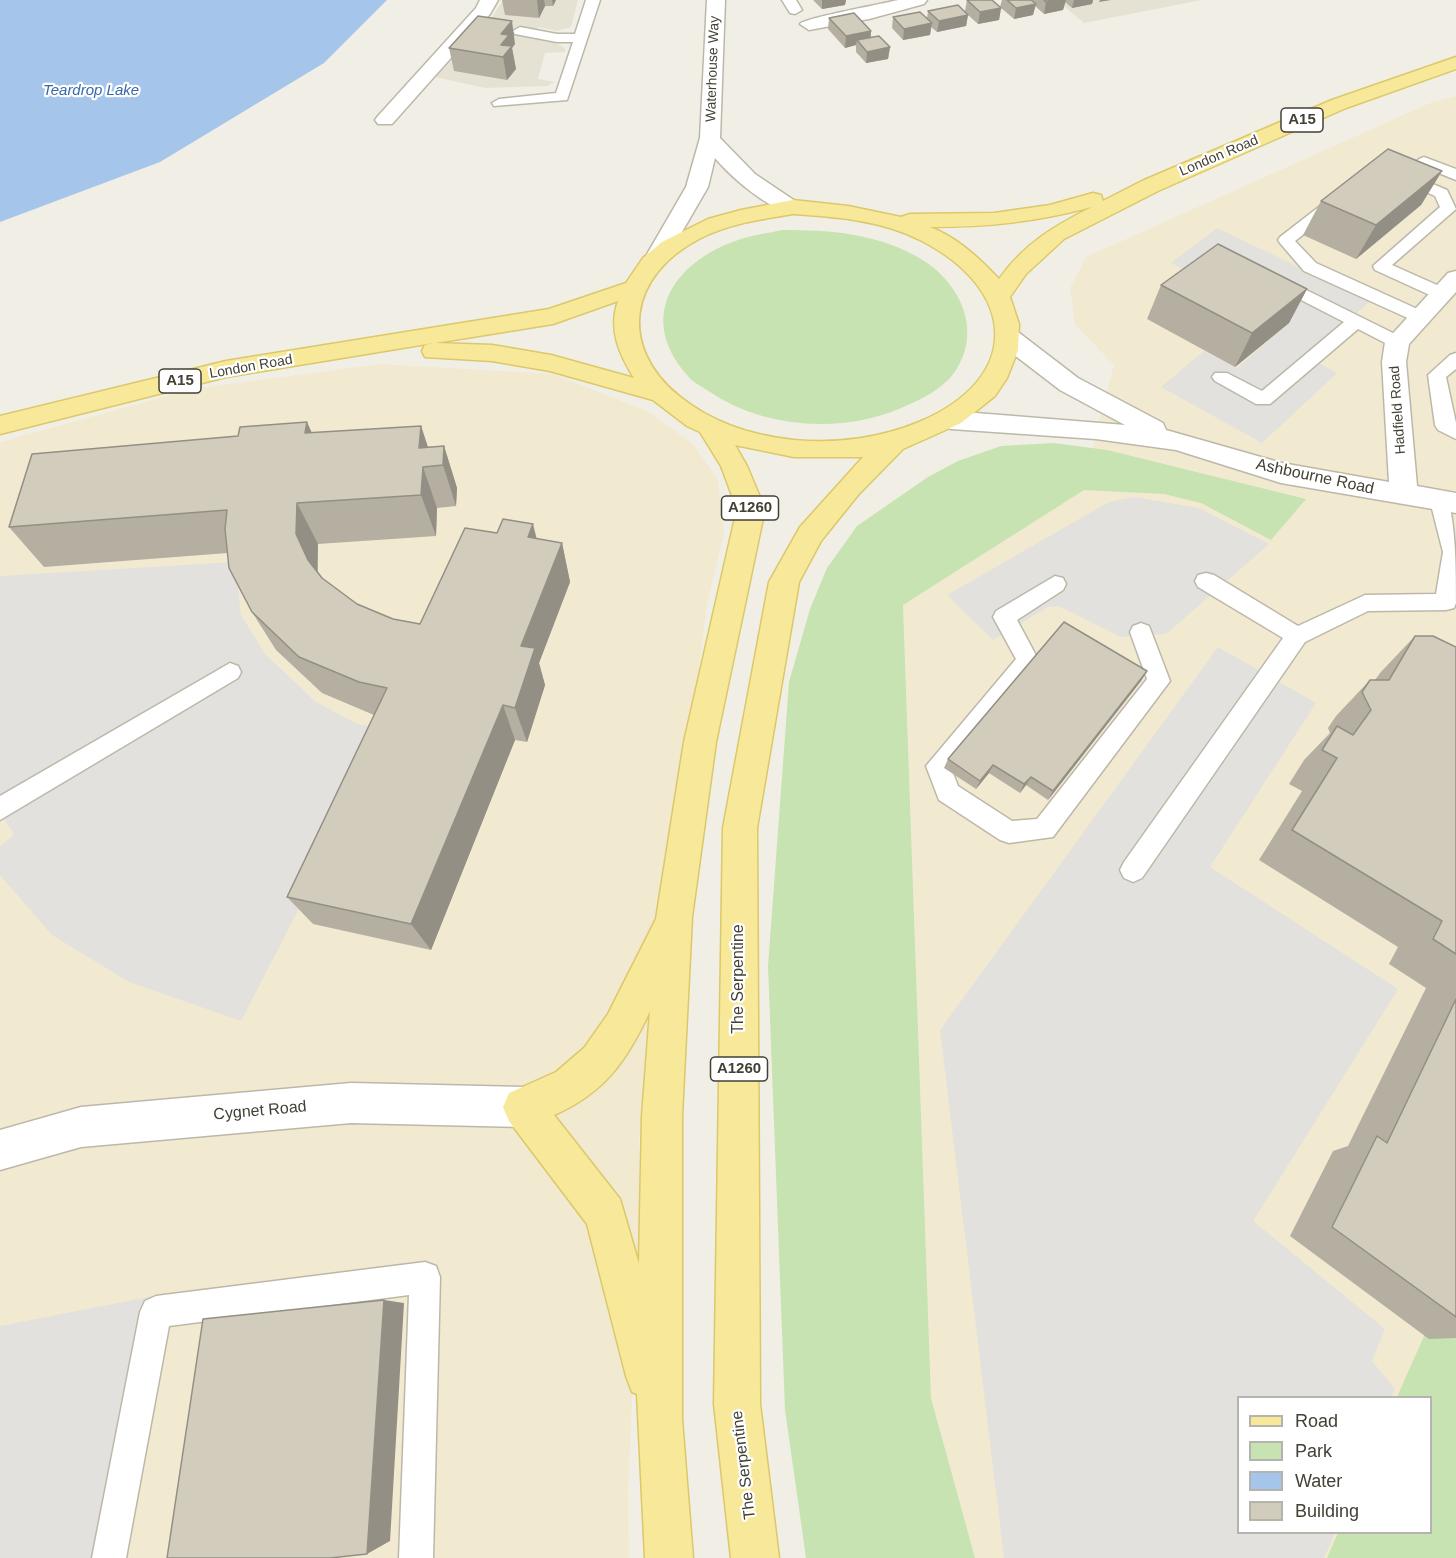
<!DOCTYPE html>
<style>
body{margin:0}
#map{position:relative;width:1456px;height:1558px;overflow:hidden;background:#f1efe5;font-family:Helvetica,sans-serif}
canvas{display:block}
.legend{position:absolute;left:1237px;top:1396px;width:195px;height:138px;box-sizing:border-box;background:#fff;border:2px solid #b4b3ae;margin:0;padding:8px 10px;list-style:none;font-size:18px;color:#434035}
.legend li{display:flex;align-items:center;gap:12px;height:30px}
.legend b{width:30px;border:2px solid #b4b3ae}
</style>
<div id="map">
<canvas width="1456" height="1558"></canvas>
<ul class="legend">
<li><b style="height:8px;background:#f7e999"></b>Road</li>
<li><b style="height:16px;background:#c6e3b1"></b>Park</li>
<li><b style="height:16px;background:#a5c5eb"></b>Water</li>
<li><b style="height:16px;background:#d2ccbc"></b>Building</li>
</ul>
</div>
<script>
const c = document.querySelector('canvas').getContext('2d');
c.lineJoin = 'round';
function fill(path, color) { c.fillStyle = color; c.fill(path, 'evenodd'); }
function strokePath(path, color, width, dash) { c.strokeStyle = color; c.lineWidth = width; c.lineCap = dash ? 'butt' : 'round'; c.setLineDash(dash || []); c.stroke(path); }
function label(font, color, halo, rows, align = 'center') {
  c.font = font + ' Helvetica,sans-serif'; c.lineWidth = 4.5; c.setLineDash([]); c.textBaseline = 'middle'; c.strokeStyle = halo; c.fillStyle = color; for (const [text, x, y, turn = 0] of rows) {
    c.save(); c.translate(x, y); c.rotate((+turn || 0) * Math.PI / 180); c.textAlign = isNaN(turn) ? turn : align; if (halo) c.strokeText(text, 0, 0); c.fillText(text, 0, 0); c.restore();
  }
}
fill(new Path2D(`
 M503 0H578L571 27 556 31 539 27 531 38 554 42 565 48V52L545 53 538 79 555 82 547 86 485 88 435 77 491 19Z
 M1056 0H1202L1084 23Z`), '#e5e2d4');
fill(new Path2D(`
 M1456 96V1558H975L931 1398 903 605 1084 489 1100 416 1114 365 1075 325 1070 288 1086 257 1430 103ZM1238 1398H1430V1532H1238Z
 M380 364 554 374 649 412 693 444 718 480 724 533 707 605 639 1139V1250L628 1490 629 1558H0V442L192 389Z`), '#f2e9d1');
fill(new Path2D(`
 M783 230C829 230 872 233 914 255 957 277 984 327 956 370 944 389 920 400 901 408 842 434 763 428 710 392 703 387 693 383 688 376 636 318 673 262 738 240 752 235 768 233 783 230Z
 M1054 443 1107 450 1306 499 1271 540 1201 503 1164 494 1084 490 903 605 931 1398 975 1558H806L785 1410 768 966 789 682 810 609 827 568 857 526 928 477 958 461 1001 446Z
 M1456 1264V1558H1327L1338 1533 1430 1532V1398L1397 1397Z`), '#c6e3b1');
fill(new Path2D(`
 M1217 228 1370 301 1308 357 1337 373 1262 443 1161 387 1204 351 1237 368 1288 323 1171 263Z
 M1134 497 1199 508 1269 544 1166 634 1121 637 1059 606 1048 607 993 640 947 595 1109 502Z
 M235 562 241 615 266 655 316 702 357 724 391 730 241 1021 129 982 52 935 0 875V846L14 835 0 812V576Z
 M1218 647 1316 703 1210 867 1398 989 1253 1221 1385 1329 1372 1361 1395 1389 1391 1397 1238 1398V1532L1335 1533 1324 1558H1004L940 1030Z
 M169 1293 124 1558H0V1326Z`), '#e3e1dd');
fill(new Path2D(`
 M0 0H387L324 63 160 162 0 222Z`), '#a5c5eb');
const service = new Path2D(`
 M586 0H600L567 100 494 106 492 103 499 99 556 93 573 42H557L515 34 513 31 520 27 557 34H575Z
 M782 0H796L802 10 795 14 790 13Z
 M1424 157 1456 169V180L1419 165 1416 162 1419 159Z
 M1402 171 1447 190 1456 209 1392 265 1446 289 1449 293 1446 297H1434L1375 270 1373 266 1440 207 1435 196 1397 179 1394 176 1397 173Z
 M1335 197 1343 202 1341 205 1295 241 1316 263 1424 312 1427 316 1424 320H1412L1304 271 1280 243 1278 240 1280 237 1329 199Z
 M1276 275 1403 338 1406 342 1403 346H1391L1358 329 1270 404H1256L1215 381 1212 377 1215 373H1227L1262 391 1344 322 1270 284 1268 280Z
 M1456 353V369L1446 377 1456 423V439L1438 430 1435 425 1428 375 1450 355Z
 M1440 494 1447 496C1456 525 1456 571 1456 603L1454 608 1446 610 1368 611 1305 642 1142 878 1133 882 1124 878 1120 870 1124 862 1283 638 1198 587 1195 581 1198 575 1206 573 1214 575 1298 626 1365 595 1436 594 1443 552 1430 501 1433 496Z
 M1055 576 1063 578 1066 584 1063 590 1017 620 1039 661 951 768 958 786 1012 821 1037 819 1147 679 1130 632 1133 626 1141 623 1149 626 1170 681 1053 837 1009 843 1000 840 939 800 926 766 1016 659 993 617 996 611Z
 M230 663 238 666 241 672 238 678 0 820V796Z
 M425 1262 436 1266 440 1277 433 1558H399L409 1295 169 1326 126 1558H92L140 1312 145 1301 156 1296Z`);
const minor = new Path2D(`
 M480 0H498L490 14 392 124H378L375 120 378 116 476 8Z
 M898 0H927L924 4 869 19 809 30 800 24C804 18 883 4 898 0Z
 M1456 271V292L1409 344 1406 362 1417 486 1456 493V513L1281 483 1176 450 1096 439 951 429 942 426 938 420 942 414 951 411 1125 425 1060 390 1000 344 997 338 1000 332 1009 330 1018 332 1078 378 1163 423 1166 430 1282 463 1389 482 1382 362 1385 342 1448 273Z
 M351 1083 523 1087 537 1093 543 1107 537 1121 523 1127 351 1123 81 1147 0 1170V1130L81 1107Z`);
const tertiary = new Path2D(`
 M707 0H725L720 138 755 174 804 207 801 212C776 218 731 177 715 158L708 187 668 256 665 261H649L646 256 686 187 700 138Z`);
const primary = new Path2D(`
 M1456 57V69L1346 108 1158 191 1064 239 1026 274 1010 297 1019 324 1018 350 1007 378 995 396 961 423 903 449 858 495 821 541 799 582 757 828 760 1404 779 1558H731L714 1404 723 828 769 582 800 527 863 457H794L735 445 747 466 765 509 716 742 692 917 682 1116V1419L693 1558H645L637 1394 632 1392 626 1376 587 1224 509 1121 503 1107 509 1093 556 1072 584 1048 608 1014 656 919 684 742 737 509 721 466 700 432 687 426 653 400 550 371 492 361 425 357 422 351 425 345 433 343 226 377 0 434V416L226 361 549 309 626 283 643 258 662 242 708 219 741 210 793 200 848 206 901 217 910 214 994 213 1050 205 1093 193 1101 195 1103 201 1142 181 1332 100ZM1092 207C1054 226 1024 244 999 279 979 258 958 238 930 227 990 227 1034 222 1092 207ZM793 214C836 217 881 220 920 240 1017 289 1024 378 919 422 846 453 743 448 679 396 617 345 630 275 699 239 728 224 761 219 793 214ZM618 301C608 329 619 354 634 378L551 355 492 345 435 343 553 324ZM650 1011 642 1116 639 1264 620 1199 554 1115C605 1093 627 1060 650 1011Z`);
strokePath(service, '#bcb8a9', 3);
strokePath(minor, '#bcb8a9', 3);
strokePath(tertiary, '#bcb8a9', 3);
strokePath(primary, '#dbc86a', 3);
fill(service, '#fff');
fill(minor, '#fff');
fill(tertiary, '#fff');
fill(primary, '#f7e999');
fill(new Path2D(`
 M502 0H556L553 6H545L539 18 505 15Z
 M813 0H846L845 5 822 9Z
 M967 0 1001 8 999 20 978 24 968 15 966 26 937 32 931 27 930 35 903 40 892 28 893 17 927 18 928 11H965Z
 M1002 0H1093L1092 4 1072 8 1065 2 1063 10 1044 14 1035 6 1033 15 1014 19 1000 7Z
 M829 18 871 31V38L890 47 888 59 866 63 856 52V45L845 48 828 29Z
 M515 44 512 48 516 69 507 80 454 71 449 48Z
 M1442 171 1421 205 1356 259 1303 235 1321 201Z
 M1161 285 1307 289 1289 323 1235 367 1147 319Z
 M421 426 428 447 444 446 457 488 456 506 437 508 436 536 318 544V572L322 578 357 604 393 619 420 624 497 533 562 543 570 582 539 663 545 685 527 742 515 740 431 950 313 924 287 897 374 715 322 693 276 650 252 612 228 553 44 567 9 527 313 433Z
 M1415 636 1456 647V1338L1429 1339 1290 1236 1333 1151 1348 1146 1426 988 1389 964 1398 947 1259 860 1302 791 1289 784 1304 760 1330 733 1328 728 1336 716 1370 680H1375L1380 673Z
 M1147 671 1141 681 1048 800 1026 785 1020 793 989 773 976 789 944 768 948 759Z`), '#b5afa2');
fill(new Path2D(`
 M537 0H544L545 6 539 18Z
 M552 0H556L553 6Z
 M822 0H846L845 5 822 9Z
 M1058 0H1066L1063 10 1044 14 1046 2Z
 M1074 0H1093L1092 4 1072 8Z
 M1100 0H1111L1099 2Z
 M1036 4 1033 15 1014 19 1016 8Z
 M1001 8 999 20 978 24 980 12Z
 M968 15 966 26 937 32 939 21Z
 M512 21 515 44 512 48 516 69 507 80 501 45V34Z
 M932 23 930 35 903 40 904 29Z
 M871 31 870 43 857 40 856 45 845 48 846 36Z
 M890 47 888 59 866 63 867 52Z
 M1442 171 1421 205 1356 259 1376 225Z
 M1307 289 1289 323 1235 367 1252 333Z
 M307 422 326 464 305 433Z
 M421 426 434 466 419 448Z
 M444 446 457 488 456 506 443 465Z
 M423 467 437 508 436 536 421 495Z
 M297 503 318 544 317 574 308 560 296 534Z
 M533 524 543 564 528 537Z
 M562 543 570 582 539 663 545 685 527 742 515 708 521 646Z
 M1147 671 1141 681 1048 800 1053 791Z
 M503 705 515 740 431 950 411 924Z
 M993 765 989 773 976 789 980 781Z
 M1031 777 1026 785 1020 793 1024 784Z
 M384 1300 404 1303 390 1541 367 1554Z`), '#938f84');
const building = new Path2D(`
 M967 0H992L1001 8 980 12Z
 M1007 0H1031L1036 4 1016 8Z
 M1044 0H1058L1046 2Z
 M958 5 968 15 939 21 928 11Z
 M920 12 932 23 904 29 893 17Z
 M854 13 871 31 846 36 829 18Z
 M478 16 512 21 501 34 509 35 501 45 512 46 503 57 449 48Z
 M879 36 890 47 867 52 857 40Z
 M1388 149 1442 171 1376 225 1321 201Z
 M1218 244 1307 289 1252 333 1161 285Z
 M307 422 305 433 421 426 419 448 444 446 443 465 423 467 421 495 297 503 296 534 308 560 322 578 357 604 393 619 420 624 465 528 497 533 503 519 533 524 528 537 562 543 521 646 535 648 515 708 503 705 411 924 287 897 387 688 359 682 299 657 252 612 229 568 225 529 227 510 9 527 32 454 238 436 240 427Z
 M1064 622 1147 671 1053 791 1031 777 1024 784 993 765 980 781 948 759Z
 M1415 636H1433L1456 647V954L1433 939 1442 921 1292 830 1337 758 1322 750 1337 726 1353 735 1371 710 1362 692 1370 680H1389Z
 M1456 999V1317L1332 1227 1377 1136 1387 1143Z
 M384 1300 367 1554 330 1558H167L203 1319Z`);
fill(building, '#d2ccbc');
strokePath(building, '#938f84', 1.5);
label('14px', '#434035', '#fff', [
 ["Waterhouse Way",713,69,-88],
 ["London Road",1219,156,-23],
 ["London Road",251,367,-10],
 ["Hadfield Road",1398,410,-94]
]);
label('italic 15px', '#3669a8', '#fff', [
 ["Teardrop Lake",91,91]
]);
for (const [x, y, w] of [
 [1302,120,42],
 [180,381,42],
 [750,508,57],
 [739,1069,57]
]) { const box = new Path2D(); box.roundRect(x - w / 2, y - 12, w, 24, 4.5); c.fillStyle = '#fff'; c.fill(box); strokePath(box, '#434035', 1.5); }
label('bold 15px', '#434035', null, [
 ["A15",1302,120],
 ["A15",180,381],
 ["A1260",750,508],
 ["A1260",739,1069]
]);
label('16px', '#434035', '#fff', [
 ["Ashbourne Road",1315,477,12],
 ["The Serpentine",739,979,-90],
 ["Cygnet Road",260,1111,-5],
 ["The Serpentine",744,1465,-97]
]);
</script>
